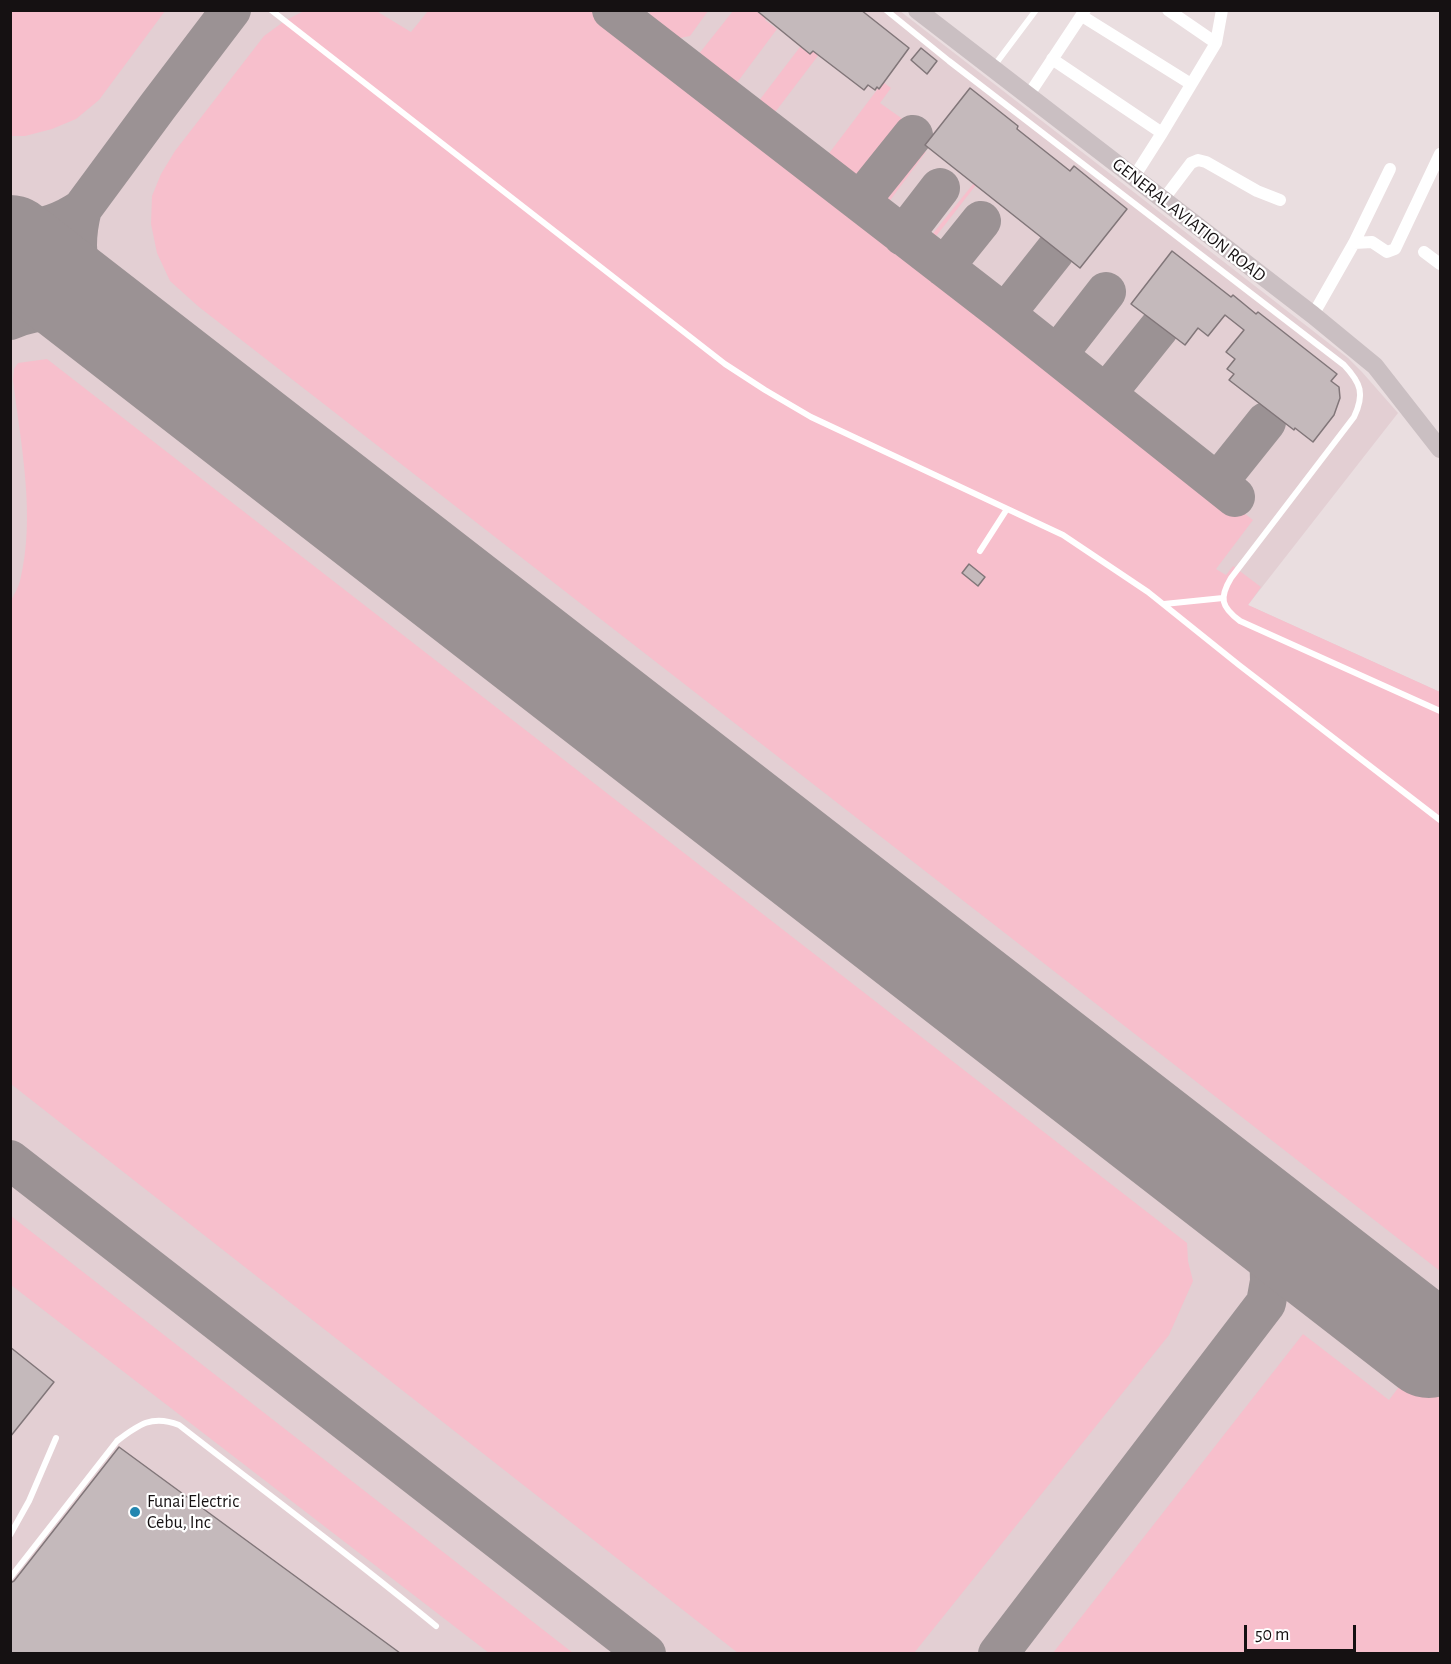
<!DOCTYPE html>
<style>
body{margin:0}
#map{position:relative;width:1451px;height:1664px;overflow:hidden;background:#eadee0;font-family:"Alegreya Sans",sans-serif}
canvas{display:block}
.frame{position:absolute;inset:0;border:12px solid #151112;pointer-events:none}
.scale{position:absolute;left:1244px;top:1625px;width:112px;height:27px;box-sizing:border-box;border:3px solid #151112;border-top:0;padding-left:8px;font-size:18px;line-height:21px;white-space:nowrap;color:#151112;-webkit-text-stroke:4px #fff;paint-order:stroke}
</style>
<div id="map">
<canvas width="1451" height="1664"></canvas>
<div class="frame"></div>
<div class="scale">50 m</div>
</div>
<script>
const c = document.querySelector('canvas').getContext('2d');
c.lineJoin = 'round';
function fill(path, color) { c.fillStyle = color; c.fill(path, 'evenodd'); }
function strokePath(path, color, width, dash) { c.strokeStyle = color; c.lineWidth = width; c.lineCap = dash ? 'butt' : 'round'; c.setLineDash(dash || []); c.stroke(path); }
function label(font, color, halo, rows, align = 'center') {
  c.font = font + ' "Alegreya Sans",sans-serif'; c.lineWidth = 4.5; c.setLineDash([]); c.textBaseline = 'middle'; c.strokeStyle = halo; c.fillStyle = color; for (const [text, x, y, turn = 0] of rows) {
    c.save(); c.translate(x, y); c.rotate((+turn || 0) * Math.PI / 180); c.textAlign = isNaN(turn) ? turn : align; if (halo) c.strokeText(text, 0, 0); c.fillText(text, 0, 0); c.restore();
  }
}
fill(new Path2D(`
 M11 11H900L1348 358 1362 372 1398 413 1248 605 1440 692V1653L11 1654Z`), '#e3cfd3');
fill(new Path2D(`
 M10 11 11 10 165 11 99 100 76 119 52 129 25 136H11Z
 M304 11H372L378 12 411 32 428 11H602L1253 520 1216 569 1226 575 1233 566 1261 587 1248 605 1440 692V1271L199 307 170 281 157 253 151 224 152 196 161 174 175 151 264 36 286 20Z
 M650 11V10L708 11 690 36 675 39 650 20Z
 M733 11H756L762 15 766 11H772L765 20 777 29 736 84 698 55Z
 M843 11H852L773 115 758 102 800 47 810 54Z
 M883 82 891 88 880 103 904 120 902 123 910 129 866 186 827 156Z
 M926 152 888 203 874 194 904 156Z
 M974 183 976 185 933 240 930 237Z
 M47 359 1187 1243 1188 1261 1193 1281 1169 1335 914 1653H738L11 1084 10 602C14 595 18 588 20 581 36 516 21 446 13 380L14 369 18 363Z
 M10 1216H11L573 1653H489L11 1285Z
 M1440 1333V1653H1053L1303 1334 1389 1400Z`), '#f7bfcc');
strokePath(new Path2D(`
 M612 10 1005 314 1235 497
 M860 201 913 135
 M82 209C71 251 78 282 103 317
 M10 228C37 232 60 224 82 209L158 106 231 10
 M903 236 940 188
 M944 267 981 221
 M1005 314 1055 251
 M10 320C41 307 71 309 103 317
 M1057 355 1106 292
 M1106 394 1159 328
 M1218 482 1266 422
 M10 1160 646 1654
 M998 1654 1266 1303 1270 1281 1269 1247 1258 1214`), '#9b9294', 40);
strokePath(new Path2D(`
 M10 246 1429 1347`), '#9b9294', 102);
const building = new Path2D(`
 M756 10H861L909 48 879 89 877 87 875 90 868 85 864 90 813 51 810 54Z
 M921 48 937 61 927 74 911 60Z
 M970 88 1018 126 1017 129 1070 171 1074 166 1127 209 1080 268 925 145Z
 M1172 251 1231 297 1233 295 1256 314 1258 312 1337 374 1331 381 1339 387 1340 398 1334 415 1313 442 1295 428 1294 430 1229 380 1234 374 1227 369 1235 359 1226 352 1244 330 1225 315 1208 336 1198 328 1185 345 1131 304Z
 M969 564 985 577 978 586 962 573Z
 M10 1347 54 1382 10 1437Z
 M119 1447 400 1653H10V1583L14 1581Z`);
fill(building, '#c4b9bb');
strokePath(building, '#817679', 1.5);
strokePath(new Path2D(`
 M271 10 725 364 765 390 811 417 1063 535 1148 592 1239 665 1440 820
 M886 10 949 61 1344 365C1361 383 1365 394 1354 417L1231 578C1219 598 1221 607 1240 621L1440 711
 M994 66 1036 10
 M980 551 1007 509
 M1164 604 1223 598
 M10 1535 29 1501 56 1438
 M10 1578 117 1441C138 1425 152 1414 179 1425 265 1492 352 1557 436 1626`), '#fff', 6);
strokePath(new Path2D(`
 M1168 10 1216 43
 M1082 16 1191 84
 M1052 59 1162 133
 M1028 96 1085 10
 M1134 177 1162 133 1216 43 1222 10
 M1163 200 1191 163 1198 160 1206 162 1257 191 1280 200
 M1354 243 1372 242 1387 252 1395 249 1440 154
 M1424 252 1440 264
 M1313 315 1354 243 1390 169`), '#fff', 12);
strokePath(new Path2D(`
 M917 10 1313 315 1375 366 1440 449`), '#cabfc2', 18);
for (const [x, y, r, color] of [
 [135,1512,6,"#2386b0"]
]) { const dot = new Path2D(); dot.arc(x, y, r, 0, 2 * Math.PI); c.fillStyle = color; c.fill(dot); strokePath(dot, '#fff', 2); }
label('18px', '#151112', '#fff', [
 ["GENERAL AVIATION ROAD",1189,220,38]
]);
label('18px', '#151112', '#fff', [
 ["Funai Electric",147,1502],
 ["Cebu, Inc",147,1523]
], 'left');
</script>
